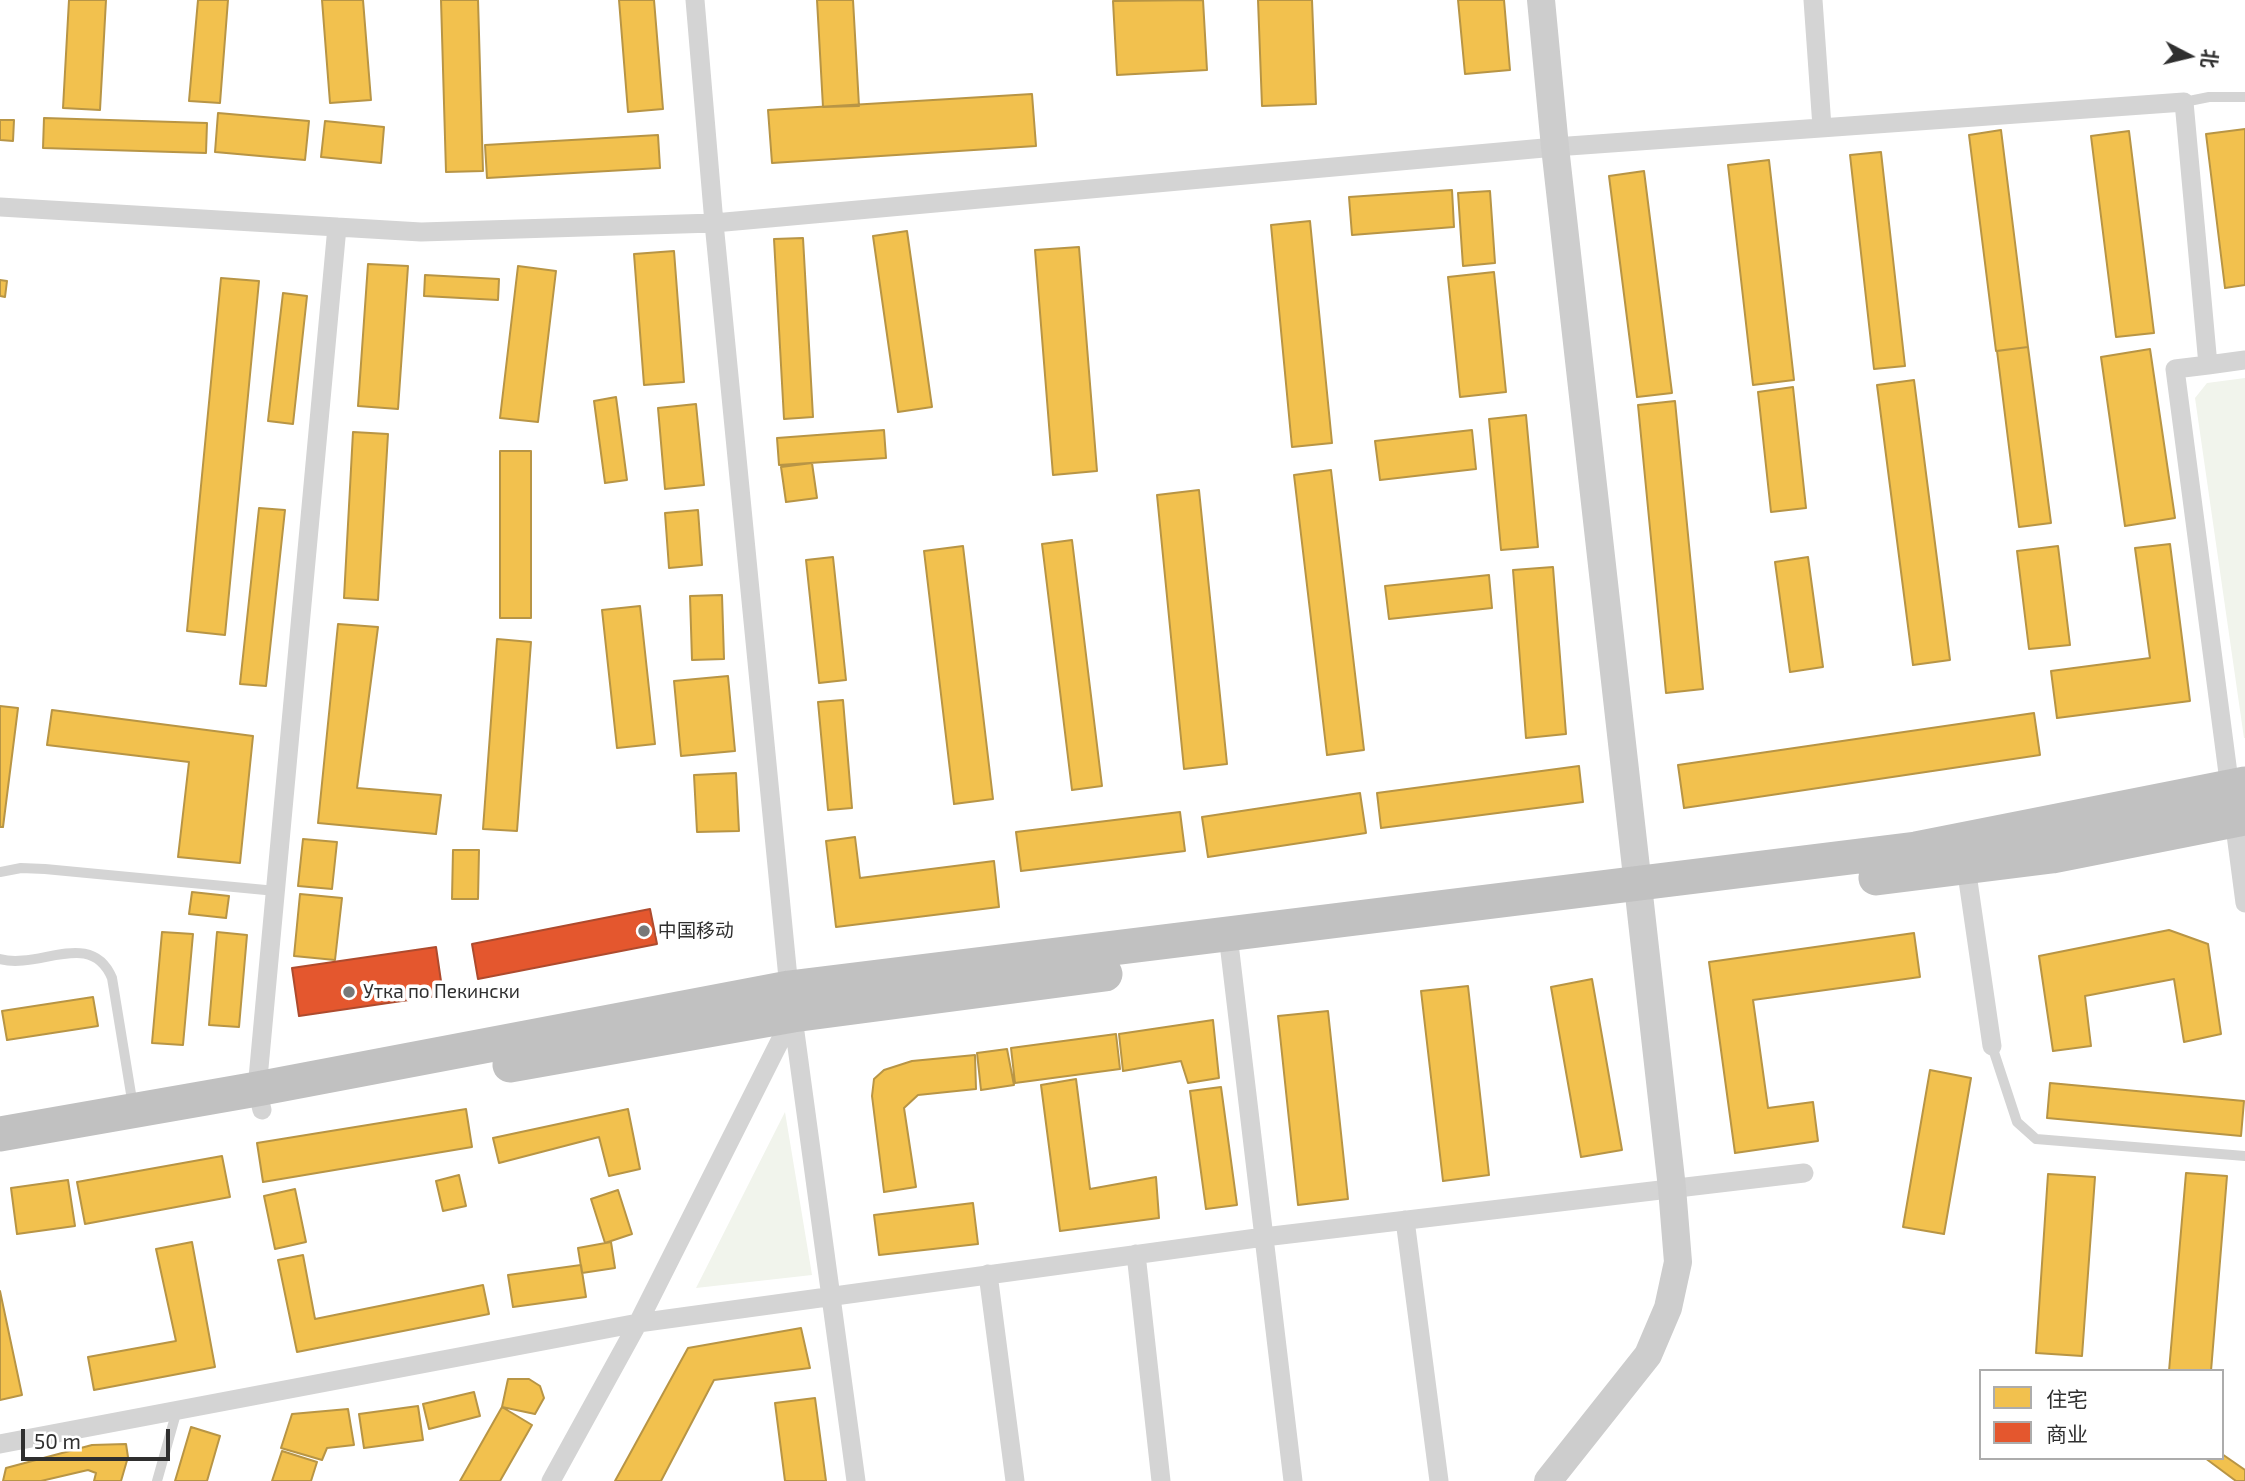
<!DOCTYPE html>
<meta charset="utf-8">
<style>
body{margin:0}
#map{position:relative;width:2245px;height:1481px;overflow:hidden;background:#fff;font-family:"Exo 2","Noto Sans SC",sans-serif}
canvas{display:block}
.legend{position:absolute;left:1979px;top:1369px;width:245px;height:91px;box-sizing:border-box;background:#fff;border:2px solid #acacac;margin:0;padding:9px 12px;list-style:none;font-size:21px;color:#2f2f2f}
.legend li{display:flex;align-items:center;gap:14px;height:35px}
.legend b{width:35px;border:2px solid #acacac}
.north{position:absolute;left:2154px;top:21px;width:70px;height:70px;-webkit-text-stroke:5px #fff;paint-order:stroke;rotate:97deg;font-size:19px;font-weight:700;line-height:28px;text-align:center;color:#2f2f2f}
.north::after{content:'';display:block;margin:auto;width:24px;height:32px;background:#2f2f2f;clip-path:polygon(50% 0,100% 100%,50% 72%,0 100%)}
.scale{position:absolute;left:21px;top:1429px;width:149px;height:32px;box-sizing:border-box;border:4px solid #2f2f2f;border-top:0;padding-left:9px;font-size:21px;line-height:24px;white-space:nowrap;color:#2f2f2f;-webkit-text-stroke:5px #fff;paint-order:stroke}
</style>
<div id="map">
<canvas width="2245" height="1481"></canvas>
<ul class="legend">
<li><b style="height:19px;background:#f2c14e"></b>住宅</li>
<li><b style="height:19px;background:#e4572e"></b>商业</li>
</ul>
<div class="north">北</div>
<div class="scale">50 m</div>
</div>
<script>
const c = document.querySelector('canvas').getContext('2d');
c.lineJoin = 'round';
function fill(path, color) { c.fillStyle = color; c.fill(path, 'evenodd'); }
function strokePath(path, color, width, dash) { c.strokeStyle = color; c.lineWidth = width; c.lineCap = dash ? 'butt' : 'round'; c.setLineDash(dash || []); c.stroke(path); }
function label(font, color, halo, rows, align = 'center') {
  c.font = font + ' "Exo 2","Noto Sans SC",sans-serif'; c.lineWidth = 7; c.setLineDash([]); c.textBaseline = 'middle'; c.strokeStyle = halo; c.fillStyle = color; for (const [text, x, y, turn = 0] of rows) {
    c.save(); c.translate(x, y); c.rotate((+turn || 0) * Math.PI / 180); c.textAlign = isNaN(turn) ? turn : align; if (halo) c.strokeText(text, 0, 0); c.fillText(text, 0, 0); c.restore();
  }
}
fill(new Path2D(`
 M2245 378V738H2244L2195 398 2207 383Z
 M785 1112 812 1275 696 1288Z`), '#f1f4ec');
const homes = new Path2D(`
 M69 0H106L100 110 63 108Z
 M198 0H228L220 103 189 101Z
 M322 0H363L371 100 330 103Z
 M441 0H478L483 171 446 172Z
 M619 0H654L663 109 628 112Z
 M817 0H853L859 106 823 107Z
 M1203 0 1207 70 1117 75 1113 1Z
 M1258 0H1312L1316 104 1262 106Z
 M1458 0H1504L1510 70 1465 74Z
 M1032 94 1036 146 772 163 768 110Z
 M218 113 309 121 305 160 215 152Z
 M44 118 207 123 206 153 43 148Z
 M0 120H14L13 141 0 140Z
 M325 121 384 127 381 163 321 157Z
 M2245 129V285L2225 288 2206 134Z
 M2001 130 2028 347 1996 351 1969 135Z
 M2129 131 2154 333 2116 337 2091 136Z
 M658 135 660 168 487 178 485 145Z
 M1881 152 1905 366 1874 369 1850 155Z
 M1769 160 1794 380 1753 385 1728 165Z
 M1644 171 1672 393 1637 397 1609 176Z
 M1452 190 1454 227 1352 235 1349 197Z
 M1490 191 1495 263 1463 266 1458 193Z
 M1310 221 1332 443 1292 447 1271 225Z
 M907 231 932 407 898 412 873 236Z
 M803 238 813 417 784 419 774 239Z
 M1079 247 1097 471 1053 475 1035 250Z
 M674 251 684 382 644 385 634 254Z
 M368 264 408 266 398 409 358 406Z
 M518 266 556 271 538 422 500 418Z
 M1494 272 1506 392 1460 397 1448 277Z
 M425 275 499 279 498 300 424 296Z
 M221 278 259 281 225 635 187 631Z
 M0 280 7 281 5 297 0 296Z
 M283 293 307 296 293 424 268 421Z
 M2028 347 2051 523 2019 527 1997 351Z
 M2150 349 2175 518 2125 526 2101 357Z
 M1914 380 1950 660 1913 665 1877 385Z
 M1793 387 1806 508 1771 512 1758 392Z
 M616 397 627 480 605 483 594 401Z
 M1675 401 1703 689 1666 693 1638 405Z
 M696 404 704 485 665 489 658 408Z
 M1526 415 1538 547 1501 550 1489 419Z
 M884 430 886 458 779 465 777 438Z
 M1472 430 1476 469 1380 480 1375 441Z
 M353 432 388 434 378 600 344 598Z
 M500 451H531V618H500Z
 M812 463 817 498 786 502 781 467Z
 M1331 470 1364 750 1327 755 1294 475Z
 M1199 490 1227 764 1184 769 1157 495Z
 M259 508 285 510 266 686 240 684Z
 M698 510 702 565 669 568 665 513Z
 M1072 540 1102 786 1072 790 1042 544Z
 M2170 544 2190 701 2057 718 2051 671 2150 658 2135 548Z
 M963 546 993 799 954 804 924 551Z
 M2058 546 2070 645 2029 649 2017 551Z
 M833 557 846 680 819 683 806 560Z
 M1808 557 1823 667 1790 672 1775 562Z
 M1553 567 1566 734 1526 738 1513 570Z
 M1489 575 1492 608 1389 619 1385 586Z
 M722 595 724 659 692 660 690 596Z
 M640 606 655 744 617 748 602 610Z
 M338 624 378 627 357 788 441 795 436 834 318 823Z
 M497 639 531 642 517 831 483 829Z
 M728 676 735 751 681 756 674 681Z
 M843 700 852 808 828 810 818 702Z
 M0 706 18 708 3 827H0Z
 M52 710 253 736 240 863 178 857 189 762 47 745Z
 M2034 713 2040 755 1684 808 1678 765Z
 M1579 766 1583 802 1381 828 1377 793Z
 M736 773 739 831 697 832 694 775Z
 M1360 793 1366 833 1208 857 1202 817Z
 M1180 812 1185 851 1021 871 1016 832Z
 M855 837 860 878 994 861 999 907 836 927 826 841Z
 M303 839 337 842 332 889 298 886Z
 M453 850H479L478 899H452Z
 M192 892 229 896 226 918 189 914Z
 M300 894 342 898 335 960 294 956Z
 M2169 930 2208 944 2221 1034 2184 1042 2174 979 2085 996 2091 1046 2053 1051 2039 956Z
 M162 932 193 934 183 1045 152 1043Z
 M217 932 247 935 239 1027 209 1025Z
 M1914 933 1920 977 1753 1000 1768 1108 1813 1102 1818 1141 1735 1153 1709 962Z
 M1592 979 1622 1150 1581 1157 1551 987Z
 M1468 986 1489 1175 1443 1181 1421 991Z
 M93 997 98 1026 7 1040 2 1011Z
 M1328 1011 1348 1199 1298 1205 1278 1016Z
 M1213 1020 1219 1078 1188 1083 1181 1061 1123 1071 1119 1034Z
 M1116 1034 1120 1069 1015 1083 1011 1048Z
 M1007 1049 1014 1085 981 1090 977 1053Z
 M975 1055 976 1089 918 1095 904 1108 916 1187 884 1192 872 1096 874 1079 884 1070 912 1061Z
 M1930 1070 1971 1078 1944 1234 1903 1227Z
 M1076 1079 1090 1189 1156 1177 1159 1218 1060 1231 1041 1085Z
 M2050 1083 2244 1101 2241 1136 2047 1118Z
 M1221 1087 1237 1205 1206 1209 1190 1091Z
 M466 1109 472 1147 263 1182 257 1143Z
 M628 1109 640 1169 609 1176 599 1137 499 1163 493 1138Z
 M222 1156 230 1197 85 1224 77 1182Z
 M2186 1173 2227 1176 2211 1371H2169Z
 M2048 1174 2095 1177 2082 1356 2036 1353Z
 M459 1175 466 1206 443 1211 436 1181Z
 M68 1180 75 1226 17 1234 11 1188Z
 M295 1189 306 1242 275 1249 264 1196Z
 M618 1190 632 1234 605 1243 591 1199Z
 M973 1203 978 1244 879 1255 874 1215Z
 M192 1242 215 1367 94 1390 88 1357 176 1341 156 1249Z
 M611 1242 615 1268 582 1273 578 1248Z
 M303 1255 315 1319 483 1285 489 1314 297 1352 278 1260Z
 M581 1265 586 1297 513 1307 508 1275Z
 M0 1291 22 1395 0 1400Z
 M801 1328 810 1368 714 1380 661 1481H615L688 1348Z
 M508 1379H529L540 1386 544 1398 535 1414 502 1407Z
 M474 1392 480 1416 429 1429 423 1404Z
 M815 1398 826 1481H785L775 1403Z
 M418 1406 423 1440 364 1448 359 1414Z
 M502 1407 532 1425 500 1481H460Z
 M348 1409 354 1445 327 1448 322 1460 281 1448 292 1414Z
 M191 1427 220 1436 207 1481H175Z
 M126 1444 128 1457 121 1481H94L96 1473 88 1470 41 1481H3L6 1468 92 1445Z
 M282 1451 317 1462 311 1481H272Z
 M2222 1454 2245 1470V1481H2236L2205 1458H2222Z`);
fill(homes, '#f2c14e');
strokePath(homes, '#b89545', 2);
const shops = new Path2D(`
 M650 909 657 944 478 979 472 944Z
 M436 947 443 995 299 1016 292 968Z`);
fill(shops, '#e4572e');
strokePath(shops, '#ae4b2e', 2);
strokePath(new Path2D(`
 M2184 102 2209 97H2245
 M0 872 21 868 45 869 276 891
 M0 959C39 970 91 928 112 978L133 1106
 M1992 1046 2017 1122 2036 1139 2245 1156
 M157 1481 177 1410`), '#d4d4d4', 10);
strokePath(new Path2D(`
 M695 0 714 223 789 988 856 1481
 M1813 0 1822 127
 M0 207 421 232 714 223 1555 147 2184 102 2208 365 2175 369 2245 903
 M2208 365 2245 360
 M1965 860 1992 1046
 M1228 935 1293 1481
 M262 1110 257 1089 337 227
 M1405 1220 1439 1481
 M1136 1254 1161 1481
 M988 1274 1015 1481
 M0 1444 638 1323 1264 1237 1804 1173
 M551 1481 638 1323 793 1015`), '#d4d4d4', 19);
strokePath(new Path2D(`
 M1541 0 1555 147 1672 1188 1678 1262 1668 1308 1648 1355 1548 1481`), '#cdcdcd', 28);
strokePath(new Path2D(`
 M1876 878 2052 856 2245 818
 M510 1065 793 1015 1105 974
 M0 1134 257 1089 789 988 1916 849 2245 784`), '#c1c1c1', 35);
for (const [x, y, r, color] of [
 [644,931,7,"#787878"],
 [349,992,7,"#787878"]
]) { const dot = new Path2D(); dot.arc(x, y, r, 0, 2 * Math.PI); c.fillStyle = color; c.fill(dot); strokePath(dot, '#fff', 2.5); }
label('19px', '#2f2f2f', '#fff', [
 ["中国移动",658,931],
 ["Утка по Пекински",363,992]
], 'left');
</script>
